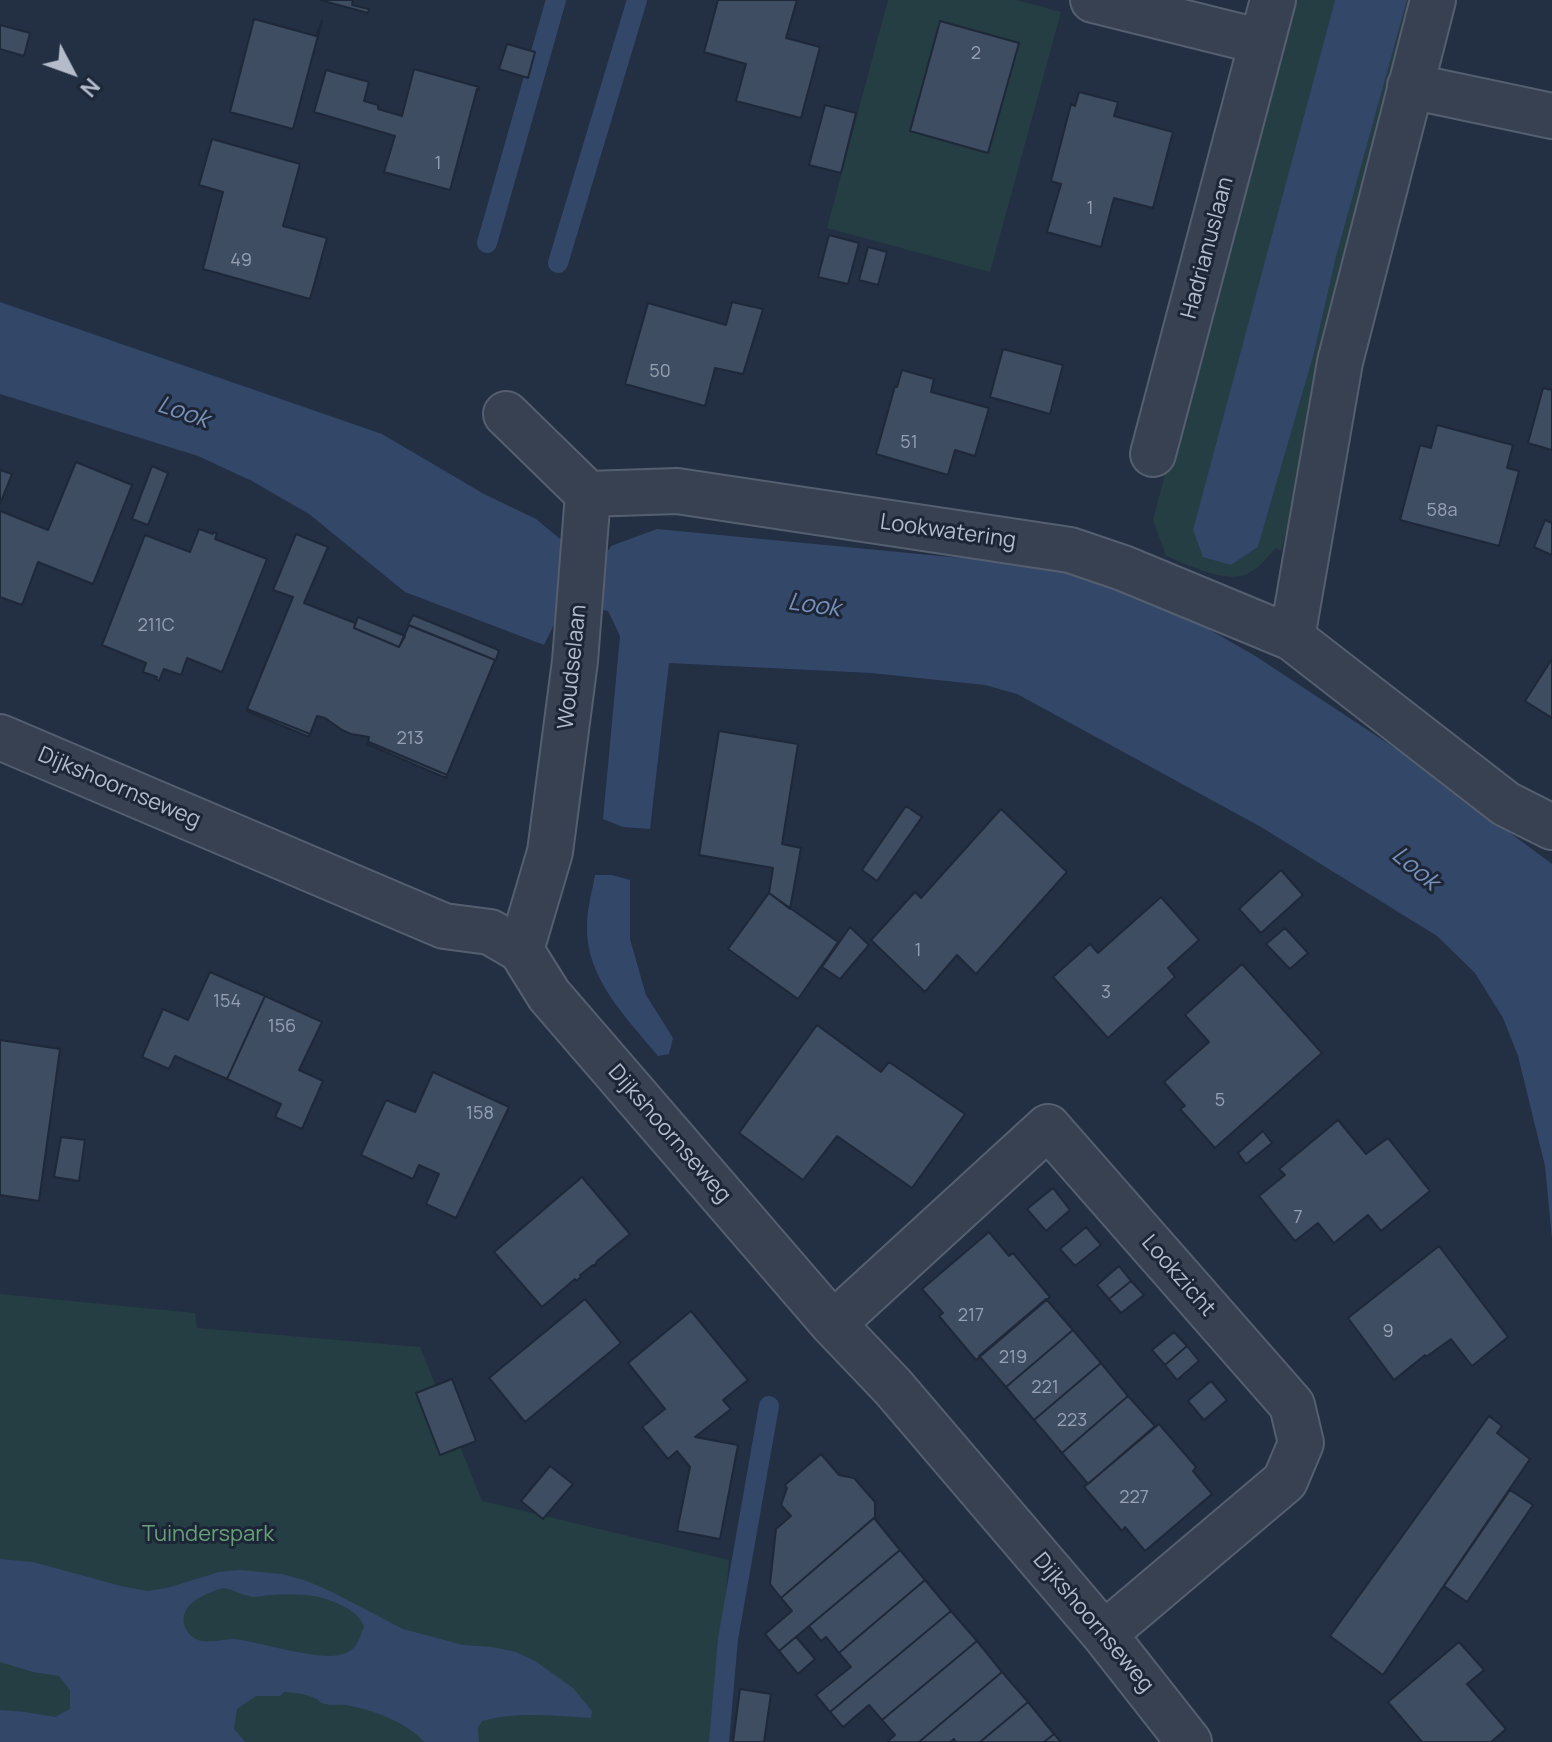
<!DOCTYPE html>
<style>
body{margin:0}
#map{position:relative;width:1552px;height:1742px;overflow:hidden;background:#232f42;font-family:Manrope,sans-serif}
canvas{display:block}
.north{position:absolute;left:32px;top:32px;width:80px;height:80px;-webkit-text-stroke:6px #1c2637;paint-order:stroke;rotate:131deg;font-size:22px;font-weight:700;line-height:32px;text-align:center;color:#b4bccc}
.north::after{content:'';display:block;margin:auto;width:28px;height:36px;background:#b4bccc;clip-path:polygon(50% 0,100% 100%,50% 72%,0 100%)}
</style>
<div id="map">
<canvas width="1552" height="1742"></canvas>
<div class="north">N</div>
</div>
<script>
const c = document.querySelector('canvas').getContext('2d');
c.lineJoin = 'round';
function fill(path, color) { c.fillStyle = color; c.fill(path, 'evenodd'); }
function strokePath(path, color, width, dash) { c.strokeStyle = color; c.lineWidth = width; c.lineCap = dash ? 'butt' : 'round'; c.setLineDash(dash || []); c.stroke(path); }
function label(font, color, halo, rows, align = 'center') {
  c.font = font + ' Manrope,sans-serif'; c.lineWidth = 6; c.setLineDash([]); c.textBaseline = 'middle'; c.strokeStyle = halo; c.fillStyle = color; for (const [text, x, y, turn = 0] of rows) {
    c.save(); c.translate(x, y); c.rotate((+turn || 0) * Math.PI / 180); c.textAlign = isNaN(turn) ? turn : align; if (halo) c.strokeText(text, 0, 0); c.fillText(text, 0, 0); c.restore();
  }
}
fill(new Path2D(`
 M888 0H1016L1061 12 990 272 827 228Z
 M1288 0H1335L1290 170 1231 565 1258 547 1314 353 1336 257 1407 0H1419L1281 551 1276 548C1267 557 1259 569 1247 574 1225 584 1187 564 1166 556L1153 520Z
 M0 1294 195 1313 197 1328 420 1347 482 1501 729 1560 713 1742H0Z`), '#253e43');
fill(new Path2D(`
 M1335 0H1407L1336 257 1314 353 1258 547 1231 565 1203 557 1193 530Z
 M0 302 382 434 484 494 536 519 565 543 609 550 611 546 657 529 1046 566 1138 595 1205 627 1257 657 1404 754 1552 864V1239L1545 1166 1518 1056 1503 1018 1475 973 1437 936 1261 827 1017 694 985 685 871 673 669 663 650 829 623 827 603 819 620 636 608 611 564 604 544 645 405 592 309 514 252 481 198 456 0 394Z
 M595 875H612L630 880V939L646 995 673 1038 669 1054 658 1056C627 1018 585 978 587 925 587 909 592 892 595 875Z
 M0 1559 33 1562 121 1586 147 1591 167 1588 219 1572 240 1570 282 1574 307 1581 332 1592 403 1629 463 1645 492 1647 516 1652 535 1661 573 1688 592 1711 591 1718C556 1716 517 1711 482 1721L478 1728 479 1742H424C407 1722 371 1709 345 1705 338 1704 332 1706 326 1704 316 1702 323 1702 315 1698 305 1694 294 1692 284 1692L280 1696H256L237 1709 234 1729 245 1742H0V1710L25 1712 55 1717 70 1709V1690L59 1676 33 1672 0 1662ZM223 1588C234 1589 242 1596 253 1597 259 1597 266 1595 272 1595 296 1593 319 1594 341 1605 351 1610 359 1615 364 1626 360 1638 357 1650 343 1654 319 1662 262 1642 234 1639 222 1639 210 1644 198 1640 191 1637 188 1633 185 1627 177 1604 206 1593 223 1588Z`), '#334769');
strokePath(new Path2D(`
 M487 243 556 0
 M558 263 637 0
 M719 1742 728 1639 769 1406`), '#334769', 20);
const building = new Path2D(`
 M320 0H353L352 5 369 9 368 13Z
 M718 0H797L786 38 820 47 801 118 736 101 746 64 704 52Z
 M254 19 316 36 322 21 293 129 230 112Z
 M940 21 1019 43 988 153 910 131Z
 M0 25 30 33 24 56 0 49Z
 M507 44 535 52 528 78 499 69Z
 M414 69 479 87V90L477 89 450 190 384 172 395 136 314 112 326 70 369 82 364 101 378 105V109L402 116Z
 M1079 92 1118 102 1114 116 1173 132 1153 208 1114 198 1101 247 1047 232 1061 184 1051 181 1071 104 1075 106Z
 M825 105 856 113 841 173 809 165Z
 M212 139 300 164 283 226 327 238 310 299 203 269 223 192 199 185Z
 M829 235 859 243 848 284 818 277Z
 M868 247 887 252 878 285 859 280Z
 M732 302 763 309 743 374 715 368 705 406 625 384 648 303 726 325Z
 M1003 349 1063 365 1050 414 990 397Z
 M902 370 934 379 931 392 989 408 975 456 955 450 948 475 876 454 895 386 897 387Z
 M1543 388 1552 390V450L1528 443Z
 M1437 425 1513 445 1507 468 1519 471 1499 546 1400 520 1420 445 1431 448Z
 M76 462 132 485 93 584 38 562 22 605 0 597V511L48 530Z
 M152 466 168 473 148 525 132 519Z
 M0 470 12 474 0 504Z
 M1545 520 1552 523V555L1534 547Z
 M199 529 213 534 214 532 217 533 215 539 267 559 222 672 187 658 181 675 164 669 159 681 156 679 157 677 143 672 146 663 102 645 145 535 190 552Z
 M296 534 328 547 304 603 355 623 354 628 399 647 409 625 495 660 447 775 368 742 369 737 351 734 342 730 325 718 317 716 310 734 247 709 293 597 273 590Z
 M413 615 496 649 499 651 496 659 495 660 408 625Z
 M358 617 405 636 399 647 354 628Z
 M1552 659V718L1525 701Z
 M247 709 310 734 309 737 247 711Z
 M719 731 798 744 782 844 801 848 790 909 769 893 773 868 699 855Z
 M369 742 447 775 446 778 367 744Z
 M906 806 922 817 877 881 862 870Z
 M1001 809 1067 872 976 974 957 955 925 992 871 940 915 892 921 898Z
 M1281 870 1303 895 1261 933 1239 909Z
 M769 893 838 942 798 999 728 949Z
 M1161 897 1199 940 1168 968 1175 977 1108 1038 1053 977 1090 944 1098 953Z
 M850 927 869 945 840 979 822 967Z
 M1285 928 1308 953 1290 969 1266 944Z
 M1242 964 1322 1053 1215 1148 1180 1109 1185 1106 1164 1082 1209 1042 1185 1015Z
 M210 972 265 996 227 1079 175 1056 169 1069 142 1057 163 1009 188 1020Z
 M265 996 322 1022 299 1070 323 1081 302 1129 275 1117 281 1104 227 1079Z
 M817 1025 881 1072 889 1062 965 1114 912 1188 837 1136 803 1180 739 1133Z
 M0 1040 60 1049 39 1201 0 1195Z
 M433 1072 509 1107 456 1218 426 1204 439 1174 419 1165 413 1179 361 1155 386 1100 415 1112Z
 M1338 1120 1366 1154 1388 1138 1430 1191 1381 1231 1368 1215 1334 1243 1318 1223 1295 1241 1259 1196 1285 1175 1279 1169Z
 M1263 1131 1272 1143 1246 1164 1238 1153Z
 M61 1137 85 1140 79 1181 54 1177Z
 M582 1177 630 1234 597 1261 595 1266 593 1265 580 1275 581 1277 576 1281 575 1279 542 1307 494 1252Z
 M1053 1188 1070 1210 1046 1231 1027 1209Z
 M1086 1227 1101 1245 1075 1266 1060 1249Z
 M989 1232 1009 1256 1013 1253 1050 1297 976 1360 939 1316 943 1313 922 1289Z
 M1439 1246 1508 1337 1472 1366 1451 1339 1426 1357 1425 1355 1394 1380 1348 1318Z
 M1119 1266 1131 1281 1109 1299 1097 1285Z
 M1131 1281 1144 1295 1121 1313 1109 1299Z
 M585 1299 621 1343 525 1422 489 1378Z
 M1046 1299 1073 1330 1006 1387 979 1356Z
 M691 1311 748 1380 723 1400 731 1409 695 1437 738 1445 720 1539 677 1531 690 1467 677 1451 668 1459 642 1427 665 1409 628 1363Z
 M1073 1330 1101 1363 1034 1420 1006 1387Z
 M1174 1332 1187 1346 1165 1365 1152 1350Z
 M1187 1346 1199 1361 1177 1380 1165 1365Z
 M1101 1363 1128 1396 1062 1453 1034 1420Z
 M452 1379 476 1441 440 1455 416 1393Z
 M1211 1381 1227 1400 1204 1420 1188 1401Z
 M1128 1396 1155 1426 1088 1484 1062 1453Z
 M1489 1416 1502 1426 1497 1433 1530 1459 1383 1675 1330 1636Z
 M1159 1424 1196 1467 1193 1471 1212 1494 1145 1551 1125 1527 1122 1531 1084 1487Z
 M821 1454 839 1475 854 1478 875 1502V1517L781 1598 770 1584 776 1529 791 1516 781 1505 787 1488 785 1485Z
 M550 1466 573 1484 543 1519 521 1501Z
 M1510 1490 1533 1505 1467 1602 1444 1586Z
 M874 1518 900 1550 779 1651 765 1634 792 1611 781 1598Z
 M900 1550 925 1580 839 1653 826 1637 821 1641 809 1626Z
 M925 1580 951 1611 830 1712 816 1695 851 1667 839 1653Z
 M951 1611 977 1641 882 1720 869 1705 843 1727 830 1712Z
 M796 1637 815 1659 798 1674 779 1651Z
 M977 1641 1002 1672 919 1742H887L895 1735 882 1720Z
 M1459 1642 1484 1670 1467 1684 1506 1729 1491 1742H1422L1388 1702Z
 M1002 1672 1028 1702 980 1742H956L954 1739 950 1742H919Z
 M740 1689 771 1694 764 1742H733Z
 M1028 1702 1054 1734 1044 1742H980Z
 M1054 1734 1061 1742H1044Z`);
fill(building, '#3e4d62');
strokePath(building, '#1e2839', 2);
const minor = new Path2D(`
 M1093 0 1262 42
 M1410 86 1552 116
 M506 414 588 494 575 661 550 852 521 950
 M1153 454 1273 0
 M588 494 677 491 1070 550 1123 568 1292 638 1506 804 1552 827
 M1292 638 1340 362 1433 0
 M0 737 444 926 490 932 521 950 549 995 833 1324 893 1387 1104 1634 1189 1742
 M833 1324 1048 1127 1292 1405 1301 1443 1285 1481 1104 1634`);
strokePath(minor, '#555f6f', 48);
strokePath(minor, '#374152', 44);
label('18px', '#96a0b2', null, [
 ["2",976,54],
 ["1",438,164],
 ["1",1090,209],
 ["49",241,261],
 ["50",660,372],
 ["51",909,443],
 ["58a",1442,511],
 ["211C",156,626],
 ["213",410,739],
 ["1",918,951],
 ["3",1106,993],
 ["154",227,1002],
 ["156",282,1027],
 ["5",1220,1101],
 ["158",480,1114],
 ["7",1298,1218],
 ["217",971,1316],
 ["9",1388,1332],
 ["219",1013,1358],
 ["221",1045,1388],
 ["223",1072,1421],
 ["227",1134,1498]
]);
label('22px', '#b4bccc', '#1c2637', [
 ["Hadrianuslaan",1208,248,-75],
 ["Lookwatering",948,532,8],
 ["Woudselaan",573,667,-84],
 ["Dijkshoornseweg",119,788,23],
 ["Dijkshoornseweg",669,1134,49],
 ["Lookzicht",1178,1276,49],
 ["Dijkshoornseweg",1093,1623,50]
]);
label('22px', '#69a078', '#1c2637', [
 ["Tuinderspark",208,1535]
]);
label('italic 24px', '#7990b7', '#1c2637', [
 ["Look",183,413,19],
 ["Look",814,606,8],
 ["Look",1415,869,40]
]);
</script>
